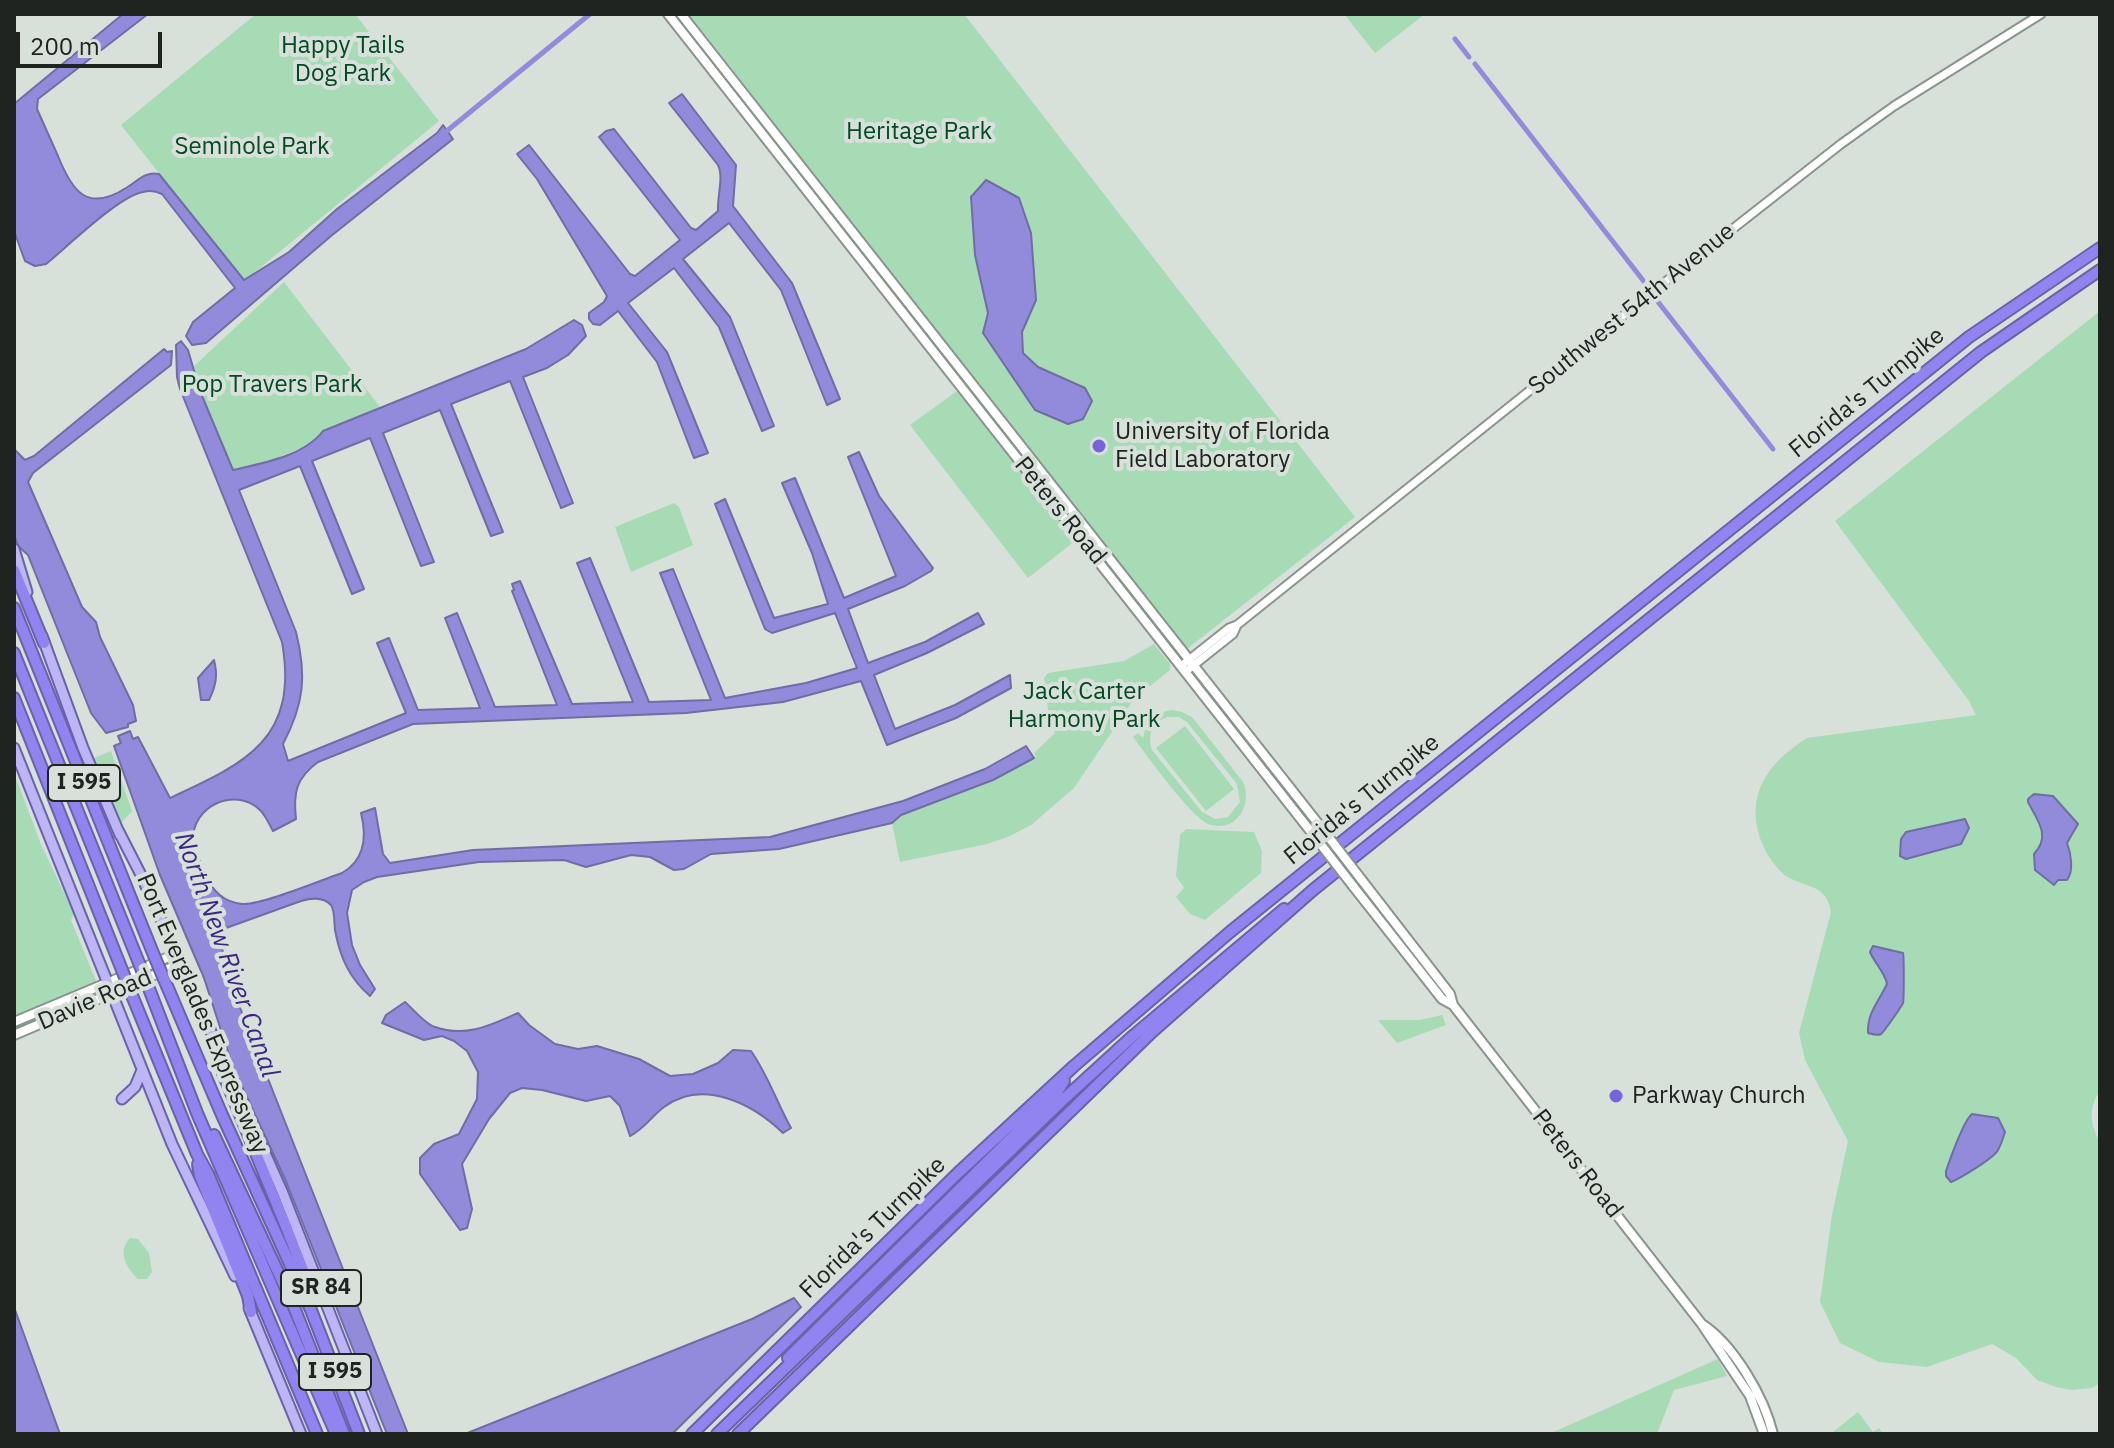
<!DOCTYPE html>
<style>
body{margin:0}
#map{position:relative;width:2114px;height:1448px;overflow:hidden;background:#d7e1da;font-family:"IBM Plex Sans",sans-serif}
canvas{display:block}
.frame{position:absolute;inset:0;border:16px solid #202421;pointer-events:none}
.scale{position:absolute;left:16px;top:32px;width:146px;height:36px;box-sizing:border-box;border:4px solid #202421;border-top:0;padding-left:10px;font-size:24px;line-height:28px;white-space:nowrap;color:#202421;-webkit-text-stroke:6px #d7e1da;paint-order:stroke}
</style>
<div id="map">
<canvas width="2114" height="1448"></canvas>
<div class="frame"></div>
<div class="scale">200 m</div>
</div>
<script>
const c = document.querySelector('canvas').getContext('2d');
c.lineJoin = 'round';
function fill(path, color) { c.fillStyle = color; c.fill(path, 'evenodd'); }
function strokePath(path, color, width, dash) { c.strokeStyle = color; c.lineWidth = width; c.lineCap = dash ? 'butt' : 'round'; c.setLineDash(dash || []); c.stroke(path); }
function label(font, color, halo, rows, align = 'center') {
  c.font = font + ' "IBM Plex Sans",sans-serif'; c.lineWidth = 8; c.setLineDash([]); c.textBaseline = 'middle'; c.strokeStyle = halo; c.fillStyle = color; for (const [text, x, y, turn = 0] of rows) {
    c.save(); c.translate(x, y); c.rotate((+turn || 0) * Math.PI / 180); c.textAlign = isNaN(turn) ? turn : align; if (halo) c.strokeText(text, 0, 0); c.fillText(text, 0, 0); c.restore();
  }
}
fill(new Path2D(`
 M256 14H355L439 121 244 281 121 125Z
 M689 14H964L1355 517 1187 649Z
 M1344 14H1425L1375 53Z
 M284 282 380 407 323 431 314 443 269 461 233 470 200 391 194 366Z
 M2100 311V1090C2088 1110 2090 1122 2100 1143V1383L2092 1388 2072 1390 2056 1387 2037 1380 2016 1358 1992 1344 1927 1367 1879 1362 1840 1343 1820 1302 1832 1215 1848 1141 1805 1060 1799 1033 1831 912C1826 883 1807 889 1786 876 1775 868 1766 853 1761 841 1744 794 1769 762 1807 738L1976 715 1969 701 1835 521Z
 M957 391 1075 541 1028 578 910 425Z
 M674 503 679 507 693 545 631 572 615 527Z
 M1154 644 1170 664V670L1134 699 1074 788 1031 825 1010 836 987 844 900 862 892 823 901 815 993 780 1036 757 1034 753 1055 733 1049 717 1044 678 1048 673 1124 661Z
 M1172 710 1182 712 1193 718 1243 782C1253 804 1237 832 1211 825 1192 820 1147 755 1133 737L1138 733 1143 738C1146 722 1155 712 1172 710ZM1168 717H1179L1187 722 1237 784 1240 802 1228 817 1215 819 1202 812 1152 750C1147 735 1152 722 1168 717Z
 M1185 726 1234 789 1206 811 1156 748Z
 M111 751 132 811 121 823 94 758Z
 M14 773 41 844 74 914 71 920 97 983 14 1016Z
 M1186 829 1254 832 1262 851 1261 873 1205 920 1190 914 1176 897 1184 888 1176 876 1180 835Z
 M1442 1015 1446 1025 1397 1043 1378 1020H1420Z
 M130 1238 138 1239 149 1253 152 1272 147 1279H138C126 1268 117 1251 130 1238Z
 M1718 1359 1727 1376 1674 1390 1657 1434H1549Z
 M1858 1412 1873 1432 1879 1428 1883 1434H1834L1833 1432Z`), '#a6dbb5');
const water = new Path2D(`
 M123 14H148L38 99 37 109C44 125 51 140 58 156 72 191 87 213 126 188 138 181 145 171 159 174L244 280 289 252 337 209 437 133 443 125 453 139 331 236 206 343 192 345 186 336 193 322 235 288 162 194C156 191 151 190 143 192 119 196 67 247 46 264L35 266 25 261 14 231V104Z
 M682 94 736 165 733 206 792 283 840 399 827 405 781 290 729 223 683 259 730 317 774 426 762 431 719 327 674 268 628 303 667 352 708 453 694 458 657 362 618 311 600 325 593 324 589 319V313L604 302 607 296 537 179 517 154 529 145 630 274 635 276 680 240 599 137 606 131 614 129 691 228 696 230 718 211C717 197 724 177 718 165L669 103Z
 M986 180 1019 198 1031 233 1036 300 1022 332 1023 353 1038 367 1085 388 1092 401 1083 419 1068 424 1035 410 983 333 988 313 975 255 971 197Z
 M574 320 582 325 586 336 568 355 547 368 523 377 573 503 561 508 510 381 451 404 503 532 491 536 440 410 383 433 434 562 421 566 370 438 312 461 364 589 352 594 300 466 239 490 296 632C307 676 304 704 283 744L288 761 406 713 377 643 389 638 418 710 480 708 445 618 457 613 495 707 557 705 512 591 514 590 512 584 520 581 572 704 633 702 577 563 590 558 649 702 711 700 660 573 673 569 725 698 806 683 857 668 835 613 772 633 765 629 715 504 725 499 774 618 828 604 812 553 782 483 795 478 844 598 896 576 848 457 859 452 879 496 933 568 931 571 905 586 848 609 868 663 925 642 978 613 984 624 927 653 874 675 895 729 955 705 1010 675 1011 688 956 718 887 745 861 681 783 702 686 713 413 724 318 762C296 778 293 793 296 819L273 831C269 824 266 816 260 810 235 786 192 806 193 840 194 852 201 863 206 874 212 891 224 902 242 904 259 906 322 880 342 873 365 860 367 837 361 813L375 808 383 854 390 863 473 850 770 837 903 801 985 769 1026 746 1034 758 993 780 901 815 892 823 779 849 711 854 684 869 674 870 650 857 631 855 586 867 564 860 479 862 377 877 364 882 352 890 347 913 352 945 360 965 375 989 370 996C349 978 340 957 335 930 334 922 335 911 331 905 323 896 311 898 301 901L226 928 221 932 220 941 235 995 408 1434H387L285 1179 233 1067 204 978 160 875 114 746 121 743 118 736 130 731 133 739 138 737 170 798C246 763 299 739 282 642L180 389 177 377 176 345 181 341 188 350 200 391 233 470C263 463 304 456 323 431L526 349Z
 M164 349 167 352 172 351 171 365 33 473 28 482 82 607 96 622 100 637 133 705 136 721 128 724V727L106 733 91 713 28 555 18 546 14 534V449L25 460 34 456Z
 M214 660C218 675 216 686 209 700H201L198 678Z
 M2034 794 2053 796 2078 824 2067 843C2071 853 2074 871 2067 880H2058L2054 885 2035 870 2034 854C2051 836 2038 821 2028 802V799Z
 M1965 819 1969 828 1961 844 1906 859 1900 856 1901 839 1906 832Z
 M1873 946 1903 953C1904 955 1904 999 1903 1003 1902 1006 1883 1033 1881 1034 1877 1036 1872 1034 1868 1033 1867 1013 1879 1001 1887 984 1885 972 1875 964 1870 952Z
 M405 1002C414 1010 425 1024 435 1027 466 1038 491 1025 518 1013L529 1025 555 1044 578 1049 597 1046 639 1059 670 1076 693 1074 718 1063 733 1050 751 1051C768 1075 777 1103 791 1128L783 1133C753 1104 703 1078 664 1107 652 1116 644 1129 630 1136L620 1106 610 1096 586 1101 542 1090 522 1088 510 1093 489 1119 462 1164 472 1209 467 1228 460 1230 420 1174V1158L434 1144 459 1134 477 1099 478 1072 467 1051 454 1041 442 1036 424 1040 382 1023 386 1015Z
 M1972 1114 1998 1118 2005 1132C2003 1138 2001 1145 1998 1150 1994 1158 1959 1179 1951 1182L1946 1176V1171C1950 1159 1964 1120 1972 1114Z
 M794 1298 801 1307 672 1434H465L752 1319Z
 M14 1307 60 1434H14Z`);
fill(water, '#928bdc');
strokePath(water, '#706ca4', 2);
strokePath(new Path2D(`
 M1455 39 1469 57
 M1475 64 1649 288
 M442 135 590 14
 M1655 298 1773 449`), '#928bdc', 5);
const tertiary = new Path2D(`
 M1181 666 1229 628 1237 625 1679 271 1841 144 1894 106 2041 14
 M1189 669 1233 634 1237 625`);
const secondary = new Path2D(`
 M668 14 1315 837
 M681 14 1324 831
 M1361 879 1450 994 1453 1005
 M1353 886 1442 999 1453 1005 1701 1323 1750 1396 1764 1434
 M14 1022 171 956
 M14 1035 175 966
 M1702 1324C1734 1345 1764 1397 1773 1434`);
const primary = new Path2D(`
 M14 549 27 592
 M42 636 83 748 120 835
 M14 748 172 1144 235 1276
 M118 830 141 875 282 1191 377 1434
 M122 1099 135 1087 142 1070
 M249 1308 301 1434`);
const motorway = new Path2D(`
 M14 570 44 643
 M14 608 155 958
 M14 653 139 963
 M14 698 122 970
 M164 979 222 1115 311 1310 359 1434
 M148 986 197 1113 336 1434
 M131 993 197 1154 208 1174 317 1434
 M223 1073 287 1229 307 1281 309 1297
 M214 1135 292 1302 344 1434
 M198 1164 200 1176 248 1296 251 1312
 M788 1358 1056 1094 1064 1081
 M692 1434 958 1173 1074 1066 1230 932 1969 337 2100 248
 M717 1434 1065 1098 1134 1035 1284 909
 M738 1434 1152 1032 1313 890 1981 352 2100 270`);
strokePath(tertiary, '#8a938c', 11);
strokePath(secondary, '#8a938c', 12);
strokePath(primary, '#6962a8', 13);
strokePath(motorway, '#6962a8', 14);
strokePath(tertiary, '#fff', 7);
strokePath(secondary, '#fff', 8);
strokePath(primary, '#bdb5f6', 9);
strokePath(motorway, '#9184f0', 10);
const secondaryBridge = new Path2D(`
 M1324 831 1361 879
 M1315 837 1353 886`);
const motorwayBridge = new Path2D(`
 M155 958 164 979
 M139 963 148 986
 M122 970 131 993`);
strokePath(secondaryBridge, '#8a938c', 12, []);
strokePath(motorwayBridge, '#6962a8', 14, []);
strokePath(secondaryBridge, '#fff', 8);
strokePath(motorwayBridge, '#9184f0', 10);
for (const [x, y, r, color] of [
 [1099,446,8,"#7763dd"],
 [1616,1096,8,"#7763dd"]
]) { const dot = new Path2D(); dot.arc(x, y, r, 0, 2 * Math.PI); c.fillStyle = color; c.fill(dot); strokePath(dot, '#d7e1da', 3); }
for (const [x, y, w] of [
 [84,783,72],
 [321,1288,80],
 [335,1372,72]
]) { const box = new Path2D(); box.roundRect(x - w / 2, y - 18, w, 36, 6); c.fillStyle = '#d7e1da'; c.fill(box); strokePath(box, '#202421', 2); }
label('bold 22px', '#202421', null, [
 ["I 595",84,783],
 ["SR 84",321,1288],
 ["I 595",335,1372]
]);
label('24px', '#024924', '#d7e1da', [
 ["Happy Tails",343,46],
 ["Dog Park",343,74],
 ["Heritage Park",919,132],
 ["Seminole Park",252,147],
 ["Pop Travers Park",272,385],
 ["Jack Carter",1084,692],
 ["Harmony Park",1084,720]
]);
label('24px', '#202421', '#d7e1da', [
 ["Southwest 54th Avenue",1632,309,-39],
 ["Florida's Turnpike",1867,393,-39],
 ["Peters Road",1060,511,51],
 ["Florida's Turnpike",1362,800,-39],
 ["Davie Road",95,1000,-23],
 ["Port Everglades Expressway",202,1014,67],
 ["Peters Road",1577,1164,52],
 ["Florida's Turnpike",873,1228,-44]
]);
label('24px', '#202421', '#d7e1da', [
 ["University of Florida",1115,432],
 ["Field Laboratory",1115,460],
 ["Parkway Church",1632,1096]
], 'left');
label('italic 26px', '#3c2685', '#d7e1da', [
 ["North New River Canal",226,955,70]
]);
</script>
